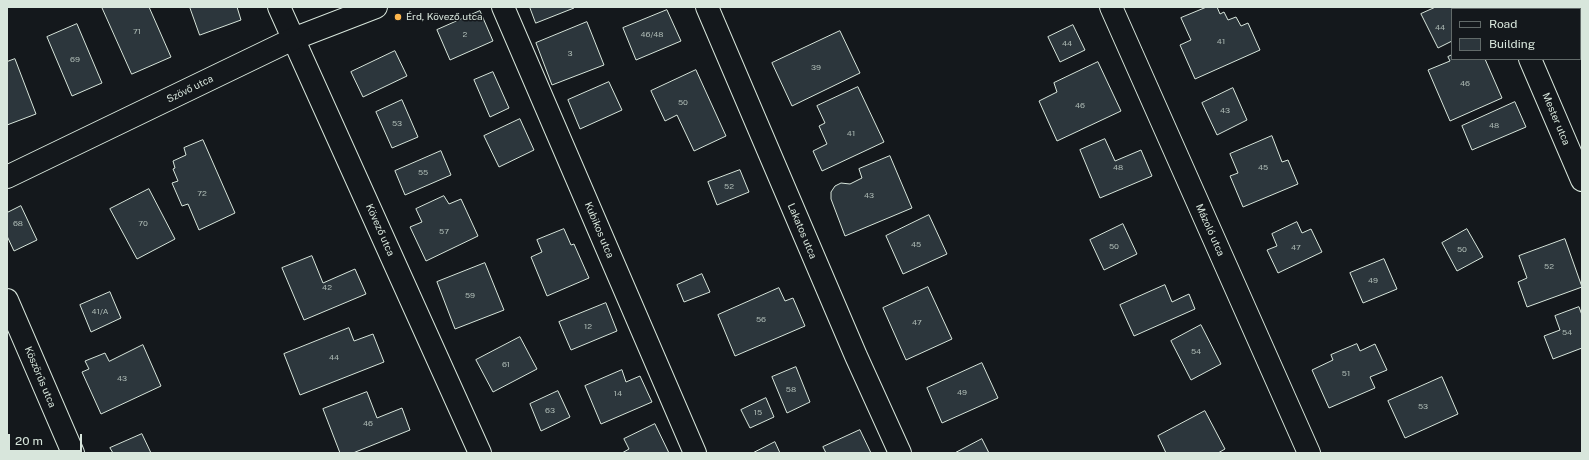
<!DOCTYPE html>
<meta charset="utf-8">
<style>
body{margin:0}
#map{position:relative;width:1589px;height:460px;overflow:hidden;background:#14181c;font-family:"Public Sans",sans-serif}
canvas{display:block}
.frame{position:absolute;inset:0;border:8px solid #d8e6dc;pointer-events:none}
.legend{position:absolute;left:1451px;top:8px;width:130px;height:52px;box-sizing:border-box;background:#14181c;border:1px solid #626a69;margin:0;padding:5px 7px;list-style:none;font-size:12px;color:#d8e6dc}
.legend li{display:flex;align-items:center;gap:8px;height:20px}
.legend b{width:20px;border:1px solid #626a69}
.scale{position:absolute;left:8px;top:434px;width:74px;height:18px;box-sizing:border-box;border:2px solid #d8e6dc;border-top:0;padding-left:5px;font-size:12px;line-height:14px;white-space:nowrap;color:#d8e6dc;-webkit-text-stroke:3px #14181c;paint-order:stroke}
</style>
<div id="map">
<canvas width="1589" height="460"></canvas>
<div class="frame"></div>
<ul class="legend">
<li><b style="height:5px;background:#14181c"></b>Road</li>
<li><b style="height:11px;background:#2c363c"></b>Building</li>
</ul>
<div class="scale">20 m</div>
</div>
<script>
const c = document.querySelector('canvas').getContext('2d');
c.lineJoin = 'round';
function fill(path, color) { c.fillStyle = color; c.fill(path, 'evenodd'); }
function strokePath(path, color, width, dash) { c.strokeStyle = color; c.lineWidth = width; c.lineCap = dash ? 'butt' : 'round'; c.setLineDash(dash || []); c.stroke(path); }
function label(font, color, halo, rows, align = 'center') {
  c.font = font + ' "Public Sans",sans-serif'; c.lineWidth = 3; c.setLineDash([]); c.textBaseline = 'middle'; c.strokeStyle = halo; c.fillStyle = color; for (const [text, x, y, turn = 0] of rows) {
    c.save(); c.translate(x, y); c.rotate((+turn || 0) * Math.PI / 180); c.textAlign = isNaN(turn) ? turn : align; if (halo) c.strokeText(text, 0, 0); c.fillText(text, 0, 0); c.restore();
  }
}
const building = new Path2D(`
 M102 7H149L171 57 132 74Z
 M190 7H237L241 20 200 35Z
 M530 7H574V8L536 23Z
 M1207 7H1217L1220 14 1224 12 1228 20 1236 17 1241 26 1248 23 1260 50 1195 79 1180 45 1191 40 1181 18Z
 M1436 7H1461L1462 9H1452V41L1438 48 1421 14Z
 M667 10 681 41 636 60 623 28Z
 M480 11 493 41 450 60 437 30Z
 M587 22 604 65 552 85 536 43Z
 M77 24 102 83 72 96 47 37Z
 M1073 25 1085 50 1060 62 1048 37Z
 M840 31 860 73 792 106 772 63Z
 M395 51 407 76 363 97 351 72Z
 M1452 55V59H1485L1502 98 1450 121 1428 70 1450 61 1448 57Z
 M15 59 36 114 7 125V62Z
 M1098 62 1121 111 1057 141 1039 101 1057 92 1054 83Z
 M696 70 726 136 694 151 677 115 665 121 651 91Z
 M493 72 509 108 490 117 474 80Z
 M609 82 622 110 580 129 568 100Z
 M858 87 884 142 822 171 813 151 827 144 819 126 825 123 817 106Z
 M1233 88 1247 120 1217 135 1202 103Z
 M402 100 418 137 392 148 376 112Z
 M1515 102 1526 127 1472 150 1462 126Z
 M520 119 534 150 499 167 484 136Z
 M1272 136 1282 162 1288 160 1298 184 1243 207 1230 176 1238 173 1230 154Z
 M1105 139 1115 161 1141 150 1152 176 1100 198 1080 150Z
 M203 140 235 213 199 230 188 204 182 206 172 183 178 181 173 169 175 168 173 161 186 155 184 148Z
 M441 151 451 175 405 195 395 171Z
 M890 156 912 208 845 236 831 199V192L835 186 841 183 850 184 862 178 859 169Z
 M740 170 749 192 717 205 708 182Z
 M149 189 175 239 137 259 110 209Z
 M444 196 449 204 461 199 478 236 426 261 410 227 422 222 416 209Z
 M21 206 37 240 14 251 7 236V213Z
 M929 215 947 254 903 274 886 236Z
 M1297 222 1302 233 1311 229 1322 252 1278 273 1267 250 1277 246 1272 234Z
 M1123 224 1137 254 1104 270 1090 240Z
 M564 229 571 245 574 244 589 278 547 296 531 257 542 252 537 240Z
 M1467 229 1483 257 1457 271 1442 243Z
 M1565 239 1582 287 1527 307 1518 282 1527 278 1519 256Z
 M312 256 323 283 355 269 366 294 304 320 282 268Z
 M1384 259 1397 289 1363 303 1350 273Z
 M485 263 504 310 455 329 437 282Z
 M702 274 710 292 684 302 677 285Z
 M1165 285 1172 302 1189 294 1195 309 1134 336 1120 305Z
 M928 287 952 339 906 360 883 308Z
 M779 288 785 301 793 298 805 326 735 356 718 315Z
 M110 292 121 318 91 332 80 305Z
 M606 303 617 331 571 350 559 322Z
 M1579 307 1582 315V348L1553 359 1544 336 1560 330 1555 316Z
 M1201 325 1221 364 1191 380 1171 341Z
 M349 328 354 341 373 334 384 362 300 395 284 354Z
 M520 337 537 369 493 392 476 360Z
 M1357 344 1360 351 1375 344 1387 370 1370 377 1375 388 1329 408 1312 370 1333 360 1331 355Z
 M143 345 161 386 101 414 82 372 89 369 85 361 105 353 109 361Z
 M982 363 998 398 942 423 927 388Z
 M796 367 810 402 787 413 772 377Z
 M622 370 626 382 640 376 652 402 601 424 585 386Z
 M1442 377 1458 414 1405 438 1388 401Z
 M558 391 570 417 541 431 530 404Z
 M367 392 377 418 402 408 410 430 353 453H340L323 409Z
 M766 398 774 417 750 428 741 410Z
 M1205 411 1225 449 1218 453H1166L1158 436Z
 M655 424 669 453H622L629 449 624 439Z
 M860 430 871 453H826L823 447Z
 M142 434 151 453H113L110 448Z
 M982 439 989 453H955Z
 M775 442 780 453H753Z`);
fill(building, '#2c363c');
strokePath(building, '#d8e6dc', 1);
const street = new Path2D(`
 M279 7 480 453
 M503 7 695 453
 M707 7 856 356 900 453
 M1111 7 1309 453
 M1507 7 1508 9
 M1530 59 1582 180
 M7 300 73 453`);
const secondary = new Path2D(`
 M7 177 293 39 376 7`);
strokePath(street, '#d8e6dc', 24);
strokePath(secondary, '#d8e6dc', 24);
strokePath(street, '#14181c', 22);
strokePath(secondary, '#14181c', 22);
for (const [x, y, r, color] of [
 [398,17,4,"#ffb74d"]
]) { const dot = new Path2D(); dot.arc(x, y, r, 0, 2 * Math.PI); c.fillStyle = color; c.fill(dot); strokePath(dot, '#14181c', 1.5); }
label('8px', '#adbab4', null, [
 ["44",1440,28],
 ["71",137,32],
 ["2",465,35],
 ["46/48",652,35],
 ["41",1221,42],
 ["44",1067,44],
 ["3",570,54],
 ["69",75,60],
 ["39",816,68],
 ["46",1465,84],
 ["50",683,103],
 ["46",1080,106],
 ["43",1225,111],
 ["53",397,124],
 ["48",1494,126],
 ["41",851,134],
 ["48",1118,168],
 ["45",1263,168],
 ["55",423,173],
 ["52",729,187],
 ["72",202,194],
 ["43",869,196],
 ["68",18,224],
 ["70",143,224],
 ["57",444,232],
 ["45",916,245],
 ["50",1114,247],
 ["47",1296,248],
 ["50",1462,250],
 ["52",1549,267],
 ["49",1373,281],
 ["42",327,288],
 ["59",470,296],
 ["41/A",100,312],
 ["56",761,320],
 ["47",917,323],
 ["12",588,327],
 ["54",1567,333],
 ["54",1196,352],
 ["44",334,358],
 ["61",506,365],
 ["51",1346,374],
 ["43",122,379],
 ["58",791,390],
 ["49",962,393],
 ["14",618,394],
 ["53",1423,407],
 ["63",550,411],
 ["15",758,413],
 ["46",368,424]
]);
label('10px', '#d8e6dc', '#14181c', [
 ["Érd, Kövező utca",406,17]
], 'left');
label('10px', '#d8e6dc', '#14181c', [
 ["Szövő utca",190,89,-26],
 ["Mester utca",1556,119,67],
 ["Kövező utca",380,230,66],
 ["Kubikos utca",599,230,67],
 ["Mázoló utca",1210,230,66],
 ["Lakatos utca",802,231,67],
 ["Köszörűs utca",40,377,67]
]);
</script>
